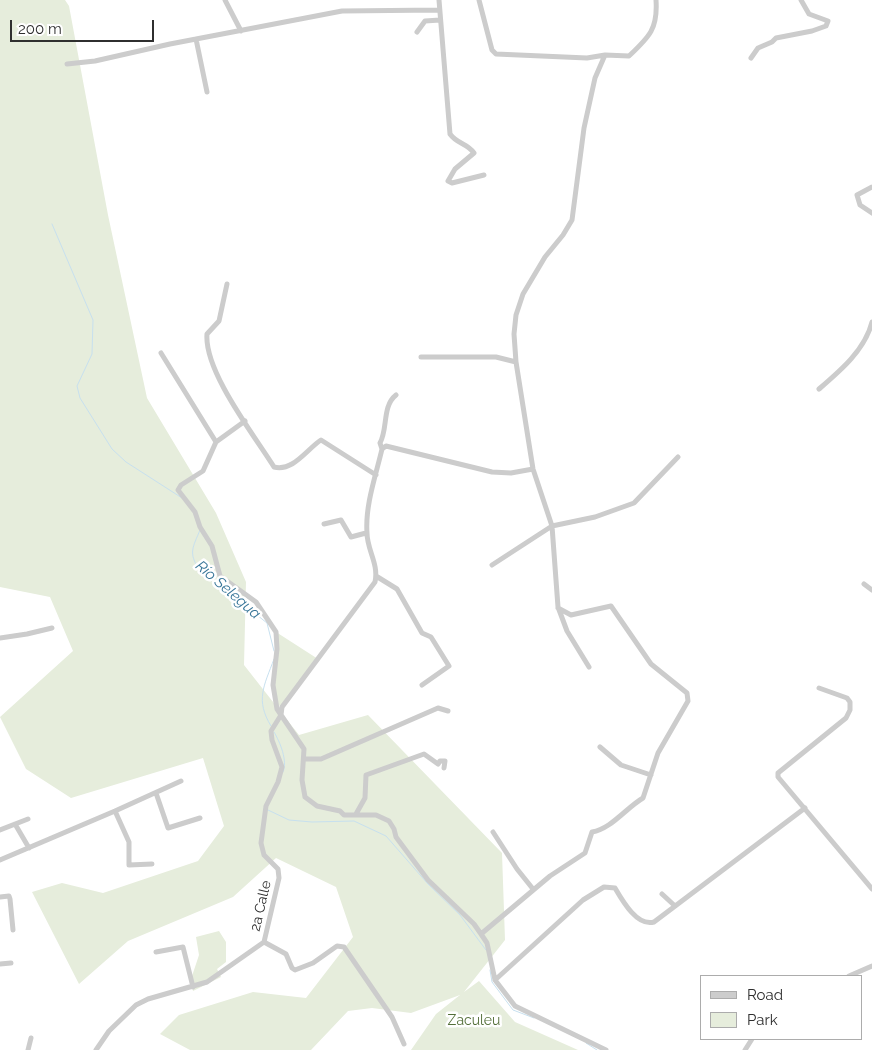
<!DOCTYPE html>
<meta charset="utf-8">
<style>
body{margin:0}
#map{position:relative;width:872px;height:1050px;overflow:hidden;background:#fff;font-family:Raleway,sans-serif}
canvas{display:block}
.legend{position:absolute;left:700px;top:975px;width:162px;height:65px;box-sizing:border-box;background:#fff;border:1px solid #acacac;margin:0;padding:6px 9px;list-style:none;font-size:15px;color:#2f2f2f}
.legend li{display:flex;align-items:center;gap:10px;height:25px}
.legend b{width:25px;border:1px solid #acacac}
.scale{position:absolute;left:10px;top:20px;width:144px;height:22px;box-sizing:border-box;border:2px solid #2f2f2f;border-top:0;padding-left:6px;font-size:15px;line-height:18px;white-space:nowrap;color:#2f2f2f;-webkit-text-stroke:4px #fff;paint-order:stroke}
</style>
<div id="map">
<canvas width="872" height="1050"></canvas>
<ul class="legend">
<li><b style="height:6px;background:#ccc"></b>Road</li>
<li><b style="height:14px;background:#e6eddc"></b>Park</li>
</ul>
<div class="scale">200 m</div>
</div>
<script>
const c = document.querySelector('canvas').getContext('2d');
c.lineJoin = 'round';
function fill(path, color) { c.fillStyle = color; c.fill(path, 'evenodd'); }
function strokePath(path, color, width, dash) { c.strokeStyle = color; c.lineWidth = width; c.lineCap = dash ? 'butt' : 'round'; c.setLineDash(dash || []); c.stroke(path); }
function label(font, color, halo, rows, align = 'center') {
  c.font = font + ' Raleway,sans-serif'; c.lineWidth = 5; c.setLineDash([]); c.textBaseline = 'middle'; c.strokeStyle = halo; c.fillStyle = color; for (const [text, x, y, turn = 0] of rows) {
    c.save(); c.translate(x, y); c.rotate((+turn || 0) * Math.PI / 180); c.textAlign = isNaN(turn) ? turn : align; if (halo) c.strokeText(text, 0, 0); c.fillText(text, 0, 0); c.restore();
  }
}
fill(new Path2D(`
 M0 0H65L69 6 108 215 147 398 216 513 246 582 244 665 299 735 368 715 502 853 505 940 464 992 479 981 515 1022 578 1050H411L436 1014 460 995 411 1013 372 1008 348 1011 311 1050H190L160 1034 179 1015 253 992 306 998 353 937 336 887 276 858 233 897 128 941 79 984 32 892 62 883 103 893 198 861 224 826 203 758 71 798 26 769 0 717 73 651 50 597 0 587Z
 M276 632 318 659 282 707 278 705 273 687Z
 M219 931 226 942V962L217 969 221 977 193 991 191 979 199 955 196 937Z`), '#e6eddc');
strokePath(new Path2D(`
 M52 224 93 320 92 354 77 386 80 398 112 449 126 462 182 498
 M200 530C193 547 188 553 199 569L267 623 274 651
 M271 726C255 700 264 686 274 659
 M274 732C280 742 288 761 283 772
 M268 810 289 820 312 822 354 821 386 836 428 884 460 915 486 950
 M490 970 492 982 513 1010 534 1018
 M586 1043 597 1050`), '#c7e0ef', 1);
strokePath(new Path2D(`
 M225 0 241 31
 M439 0 450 134C457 144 467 143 474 153L455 169 448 181 452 183 484 175
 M479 0 492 50 496 54 587 58 605 55 629 56C649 37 658 29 656 0
 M417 32 425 21 440 20
 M196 39 207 92
 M751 58 758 48 772 42 776 38 812 31 826 26 828 21 809 14 801 0
 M67 64 95 61 170 44 342 11 438 10
 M872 187 857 195 860 205 872 213
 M227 284 219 321 207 334C204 371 254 435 274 467 293 472 307 449 321 440L376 475
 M161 353 216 442
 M421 357H496L516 362
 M819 389C840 371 865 350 872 322
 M245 421 216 442 203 471 181 485 178 490 195 512 200 527 212 546 220 576 256 602 276 632 277 649 273 685 277 709 304 749 302 780 305 797 317 806 340 811 344 815H376L389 821 394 829 396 837 428 880 474 924 481 934 487 943 495 980 515 1006 606 1050
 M382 449 380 443C388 429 382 406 396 395
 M324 524 341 520 351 537 366 533
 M492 565 552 526 595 517 634 503 678 457
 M376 576 397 589 422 633 431 637 449 666 422 685
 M864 584 872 590
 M0 638 27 634 52 628
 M589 667 567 631 558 607 552 526 533 469 516 362 514 334 516 315 523 294 545 257 563 235 572 220 584 128 595 78 605 55
 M819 688 847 698 850 702V710L846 718 778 773V777L872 889
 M600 747 621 765 651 775
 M305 759H321L438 708 448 711
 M156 793 168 828 200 818
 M115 811 129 842V865L152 864
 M356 814 365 798 366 775 424 754 438 764 440 761H445L444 768
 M15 824 29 848
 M0 830 28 819
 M493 832 517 869 533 889
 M0 860 115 811 181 781
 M662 894 675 906
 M0 897 9 896 10 899 13 930
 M481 934 550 876 585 853 592 832C611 829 626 808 643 798L658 753 688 701 687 693 651 664 611 606 571 615 558 608
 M264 942 286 954 292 968 295 970 313 963 337 946 344 947 392 1017 404 1044
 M156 952 183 947 193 987
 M0 964 11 963
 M849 976 872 966
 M495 980 583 900 604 887 615 888C622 900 637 927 654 922L805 808
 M28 1050 31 1038
 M96 1050 109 1031 136 1005 148 999 207 982 264 942 279 878 278 869 264 855 261 843 266 806 278 782 282 767 272 740 271 731 281 715 282 707 375 582C379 564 367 550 367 533 365 505 376 475 382 449L386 446 492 472 511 473 533 469
 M745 1050 752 1039`), '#ccc', 5);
label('14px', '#2f2f2f', '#fff', [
 ["2a Calle",261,906,-77]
]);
label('14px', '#546f39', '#fff', [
 ["Zaculeu",474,1021]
]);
label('italic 15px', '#377598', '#fff', [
 ["Río Selegua",228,590,41]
]);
</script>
